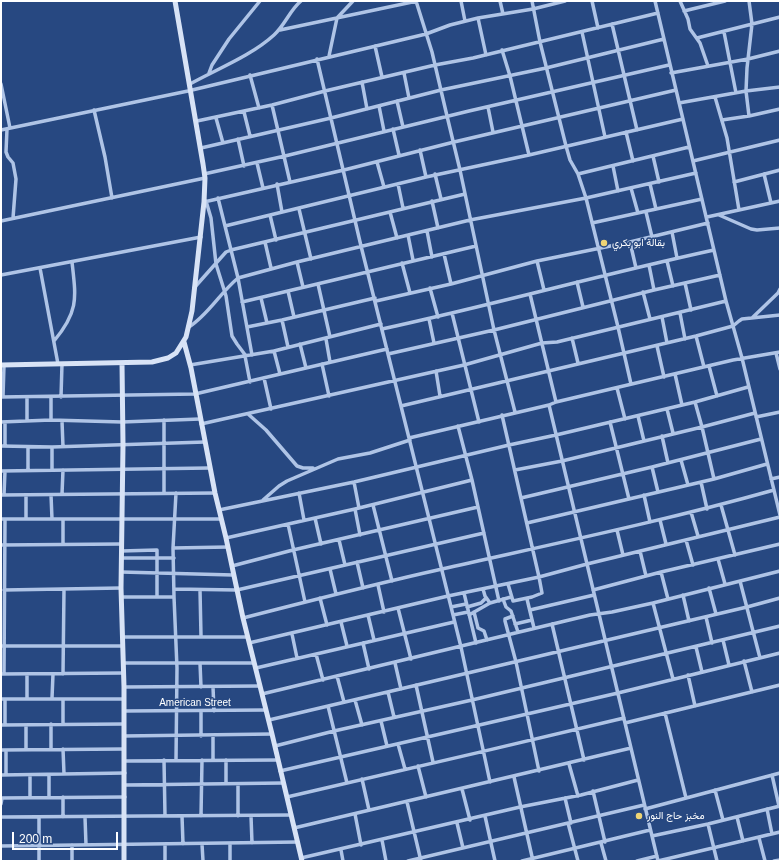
<!DOCTYPE html>
<meta charset="utf-8">
<style>
body{margin:0}
#map{position:relative;width:781px;height:862px;overflow:hidden;background:#274881;font-family:Helvetica,sans-serif}
canvas{display:block}
.frame{position:absolute;inset:0;border:2px solid #fff;pointer-events:none}
.scale{position:absolute;left:12px;top:832px;width:106px;height:18px;box-sizing:border-box;border:2px solid #fff;border-top:0;padding-left:5px;font-size:12px;line-height:14px;white-space:nowrap;color:#fff;-webkit-text-stroke:3px #274881;paint-order:stroke}
</style>
<div id="map">
<canvas width="781" height="862"></canvas>
<div class="frame"></div>
<div class="scale">200 m</div>
</div>
<script>
const c = document.querySelector('canvas').getContext('2d');
c.lineJoin = 'round';
function strokePath(path, color, width, dash) { c.strokeStyle = color; c.lineWidth = width; c.lineCap = dash ? 'butt' : 'round'; c.setLineDash(dash || []); c.stroke(path); }
function label(font, color, halo, rows, align = 'center') {
  c.font = font + ' Helvetica,Vazirmatn,sans-serif'; c.lineWidth = 3; c.setLineDash([]); c.textBaseline = 'middle'; c.strokeStyle = halo; c.fillStyle = color; for (const [text, x, y, turn = 0] of rows) {
    c.save(); c.translate(x, y); c.rotate((+turn || 0) * Math.PI / 180); c.textAlign = isNaN(turn) ? turn : align; if (halo) c.strokeText(text, 0, 0); c.fillText(text, 0, 0); c.restore();
  }
}
strokePath(new Path2D(`
 M416 1 432 52 447 116 460 170 494 330 515 412
 M461 1 465 21
 M500 1 503 14
 M532 1 540 42 566 146 570 160 578 174 586 198 618 327 631 384
 M592 1 598 28
 M655 1 726 301 742 358 780 515
 M680 1 688 19 690 29 700 43 708 66
 M749 1 752 24 747 68 746 91 749 116
 M684 11 725 1
 M478 18 486 55
 M612 24 637 130
 M280 30 417 1
 M582 32 605 137
 M724 32 736 93
 M697 38 780 17
 M375 46 382 77
 M502 50 510 76 529 155
 M329 56 337 18 353 1
 M317 59 361 246 409 438
 M209 73 212 65 229 39 260 1
 M404 73 409 98
 M671 73 748 59 780 51
 M250 75 259 108
 M362 82 367 109
 M1 84 10 128
 M190 84C217 69 251 56 274 35 285 25 290 10 301 1
 M715 97 727 138 739 210
 M397 101 403 127
 M679 103 746 91 780 87
 M272 105 290 182
 M379 106 384 131
 M488 107 493 132
 M94 110 105 157 112 198
 M244 112 250 136
 M216 118 223 143
 M722 120 749 116 780 109
 M197 121 272 105 325 91 435 65 473 58 658 13
 M7 129 6 152 8 157 13 163 16 179 13 218
 M393 129 399 155
 M1 130 188 91 426 34 450 25 478 18 533 9 565 1
 M626 132 633 161
 M238 139 244 166
 M201 148 331 118 441 90 546 68 664 39
 M420 150 426 177
 M653 156 659 182
 M693 161 780 140
 M377 162 384 187
 M257 163 263 188
 M613 166 618 191
 M204 174 285 156 469 111 669 65
 M435 174 441 199
 M578 174 689 147
 M764 174 771 203
 M734 182 780 170
 M277 184 282 212
 M398 184 403 208
 M650 184 656 209
 M631 188 638 213
 M218 198 238 278 252 355
 M206 201 211 218 216 264 226 296 232 336 237 344 246 356
 M432 201 438 228
 M204 202 344 170 454 142 676 90
 M299 209 311 259
 M390 212 397 238
 M646 212 652 237
 M270 215 276 240
 M719 215 751 229 757 230 780 228
 M707 217 780 201
 M1 221 205 178
 M592 223 702 199
 M225 226 426 177 529 155 683 119
 M427 231 432 257
 M672 232 677 258
 M408 235 413 260
 M265 242 271 268
 M630 242 636 268
 M444 254 451 284
 M537 261 544 290
 M667 261 673 286
 M297 262 303 287
 M402 263 410 293
 M649 265 654 290
 M40 268 58 364
 M1 275 201 237
 M577 282 583 307
 M685 283 691 310
 M318 284 330 337
 M194 288 226 252 231 250 465 194
 M430 288 438 317
 M288 291 294 317
 M643 292 650 319
 M530 294 556 402
 M261 298 267 323
 M376 301 451 284 537 261 630 242 708 223
 M242 302 476 246
 M452 313 479 422
 M680 313 685 339
 M662 317 667 343
 M752 318 778 293 780 289
 M429 319 434 343
 M282 320 288 347
 M189 327C208 315 220 293 238 278L297 262 470 220 586 198 696 173
 M247 327 282 320 375 298
 M382 329C493 305 603 274 714 250
 M696 336 704 367
 M572 338 578 363
 M326 339 330 362
 M54 341C79 311 76 298 72 262
 M300 344 306 368
 M657 346 664 377
 M274 351 280 374
 M780 352 733 360 556 402 549 405 658 861 780 832
 M776 353 780 369
 M388 354 494 330 654 290 720 275
 M245 356 250 382
 M322 364 329 396
 M190 365 274 351 381 324
 M709 366 717 396
 M436 371 440 396
 M675 374 682 405
 M264 378 271 409
 M617 388 625 419
 M1 397 195 394 387 349
 M3 397 4 365
 M51 397V420
 M61 397 62 364
 M27 398V421
 M695 402 702 427 714 479
 M401 406 696 336 733 326 739 321 742 319 780 315
 M667 409 673 433
 M248 414 266 430 297 466 303 468H313
 M502 415 539 577 542 593 532 597 513 601 508 584
 M638 416 644 441
 M756 417 780 412
 M62 421 63 447
 M1 422 51 420 122 422 200 419
 M5 422V446
 M610 422 629 499
 M201 424 464 365 542 343 557 342 726 301
 M458 426 472 480 499 601
 M662 436 668 463
 M1 446 52 447 205 442
 M52 447V470
 M681 460 688 485
 M652 467 658 492
 M28 470V447
 M515 470 562 461 702 427 755 413
 M1 471 209 468
 M771 479 780 477
 M354 482 359 508
 M701 482 707 509
 M164 493V420
 M176 493 173 548 174 597 177 668 176 760
 M299 493 304 520
 M62 494 63 470
 M1 495 215 493
 M4 495 5 471
 M26 495V519
 M51 495 52 519
 M644 495 650 522
 M521 498 652 467 761 439
 M263 500 279 486 287 481 338 459 370 453 410 440
 M373 505 392 581
 M721 505 735 555
 M355 509 360 535
 M219 510 354 482 509 445 556 435 695 402 748 387
 M691 512 698 536
 M315 518 321 544
 M1 519H221
 M660 520 666 544
 M527 523 714 479 767 464
 M288 524 305 602
 M617 530 623 555
 M226 538 355 509 472 480
 M339 540 345 565
 M686 540 693 565
 M63 544V520
 M1 545 121 544
 M173 548 228 547
 M121 551 157 550V597
 M640 551 646 576
 M121 558H174
 M718 559 725 584
 M357 562 363 588
 M232 566 293 550 478 507
 M330 569 336 594
 M121 572 233 575
 M661 572 668 599
 M740 581 760 658
 M378 585 384 612
 M709 588 716 614
 M174 589 237 590 484 533
 M483 589 485 596 490 603
 M4 590 121 588
 M200 590 201 636
 M593 590 661 572 780 544
 M464 593 476 643
 M683 595 689 621
 M121 597H174
 M320 598 327 625
 M503 599 506 607 511 611 518 632
 M527 599 534 628
 M653 603 673 679
 M451 607 466 604
 M467 607 481 603 486 598
 M398 608 411 659
 M530 610 594 595
 M474 612 478 628 484 631 487 640
 M368 615 374 640
 M453 615 468 612
 M469 615 490 603 511 597
 M513 616 505 619V621L516 662 539 771
 M706 617 712 643
 M243 618C309 601 375 584 442 569 553 544 664 521 774 490
 M341 622 347 646
 M515 624 532 620
 M552 624 584 760
 M292 634 297 658
 M122 637H247
 M723 640 729 665
 M249 643 448 596 539 577 587 564 780 517
 M363 643 369 669
 M1 646H123
 M696 647 702 672
 M316 654 323 680
 M744 661 752 692
 M123 663H254
 M200 663 201 687
 M395 663 401 689
 M256 668 454 622
 M1 674 124 673
 M4 674 5 519
 M63 674 64 589
 M688 675 695 706
 M337 676 344 702
 M416 685 433 762
 M124 687 260 686
 M213 687 214 711
 M388 692 394 717
 M262 694 590 615 612 612 653 603 780 571
 M27 698V674
 M52 698 53 674
 M1 699H124
 M5 699V725
 M63 699V724
 M355 700 362 725
 M328 706 347 783
 M124 711 266 710
 M665 713 686 798
 M269 720 747 607 780 598
 M381 721 387 746
 M625 723 780 685
 M51 724V749
 M1 725 124 724
 M26 725V750
 M124 736 272 734
 M201 736V711
 M213 736V760
 M398 744 405 769
 M275 746 334 731 472 700 780 626
 M63 749 64 774
 M1 750 124 749
 M164 760 165 816
 M226 760V784
 M124 761 278 760
 M569 764 578 796
 M418 766 426 797
 M280 771 618 693 780 653
 M1 775 125 773
 M6 775V750
 M772 775 779 806
 M514 777 533 861
 M362 779 369 810
 M490 782 461 647 409 438 549 405
 M238 784V816
 M125 785 283 783
 M462 789 470 820
 M715 790 723 820
 M593 791 605 842
 M30 797V775
 M49 797V775
 M287 797C399 771 512 745 624 718
 M1 798 125 797
 M565 798 571 823
 M407 802 421 861
 M1 804 2 798
 M645 809 780 773
 M767 809 772 834
 M355 814 361 845
 M182 816 183 844
 M201 816 202 760
 M251 816 252 843
 M485 816 495 861
 M1 817 291 815
 M39 817V861
 M63 817V797
 M85 817 86 845
 M737 817 743 841
 M457 823 463 848
 M568 823 578 861
 M708 824 717 861
 M294 828 631 748
 M652 836 708 824 780 806
 M759 838 765 861
 M382 840 386 861
 M601 843 606 861
 M202 844 203 861
 M72 845V861
 M1 846 298 842
 M341 850 343 861
 M301 858 520 807 581 795 638 780
 M165 861V844
 M230 861V843
 M408 861 644 805
 M522 861 650 830
 M637 861 657 856
 M774 861 780 860`), '#afc4e6', 3.5);
strokePath(new Path2D(`
 M184 342 191 368 215 493 226 538 243 618 272 734 302 861
 M122 363 123 445 121 588 124 687V861
 M1 365 152 362 168 358 176 353 186 337 192 311 204 202 205 178 203 164 175 1`), '#d8e3f6', 5);
for (const [x, y, r, color] of [
 [604,243,4,"#eed475"],
 [639,816,4,"#eed475"]
]) { const dot = new Path2D(); dot.arc(x, y, r, 0, 2 * Math.PI); c.fillStyle = color; c.fill(dot); strokePath(dot, '#274881', 1.5); }
label('10px', '#fff', '#274881', [
 ["بقالة ابو بكري",612,243],
 ["مخبز حاج النور",647,816]
], 'left');
label('10px', '#fff', '#274881', [
 ["American Street",195,703]
]);
</script>
